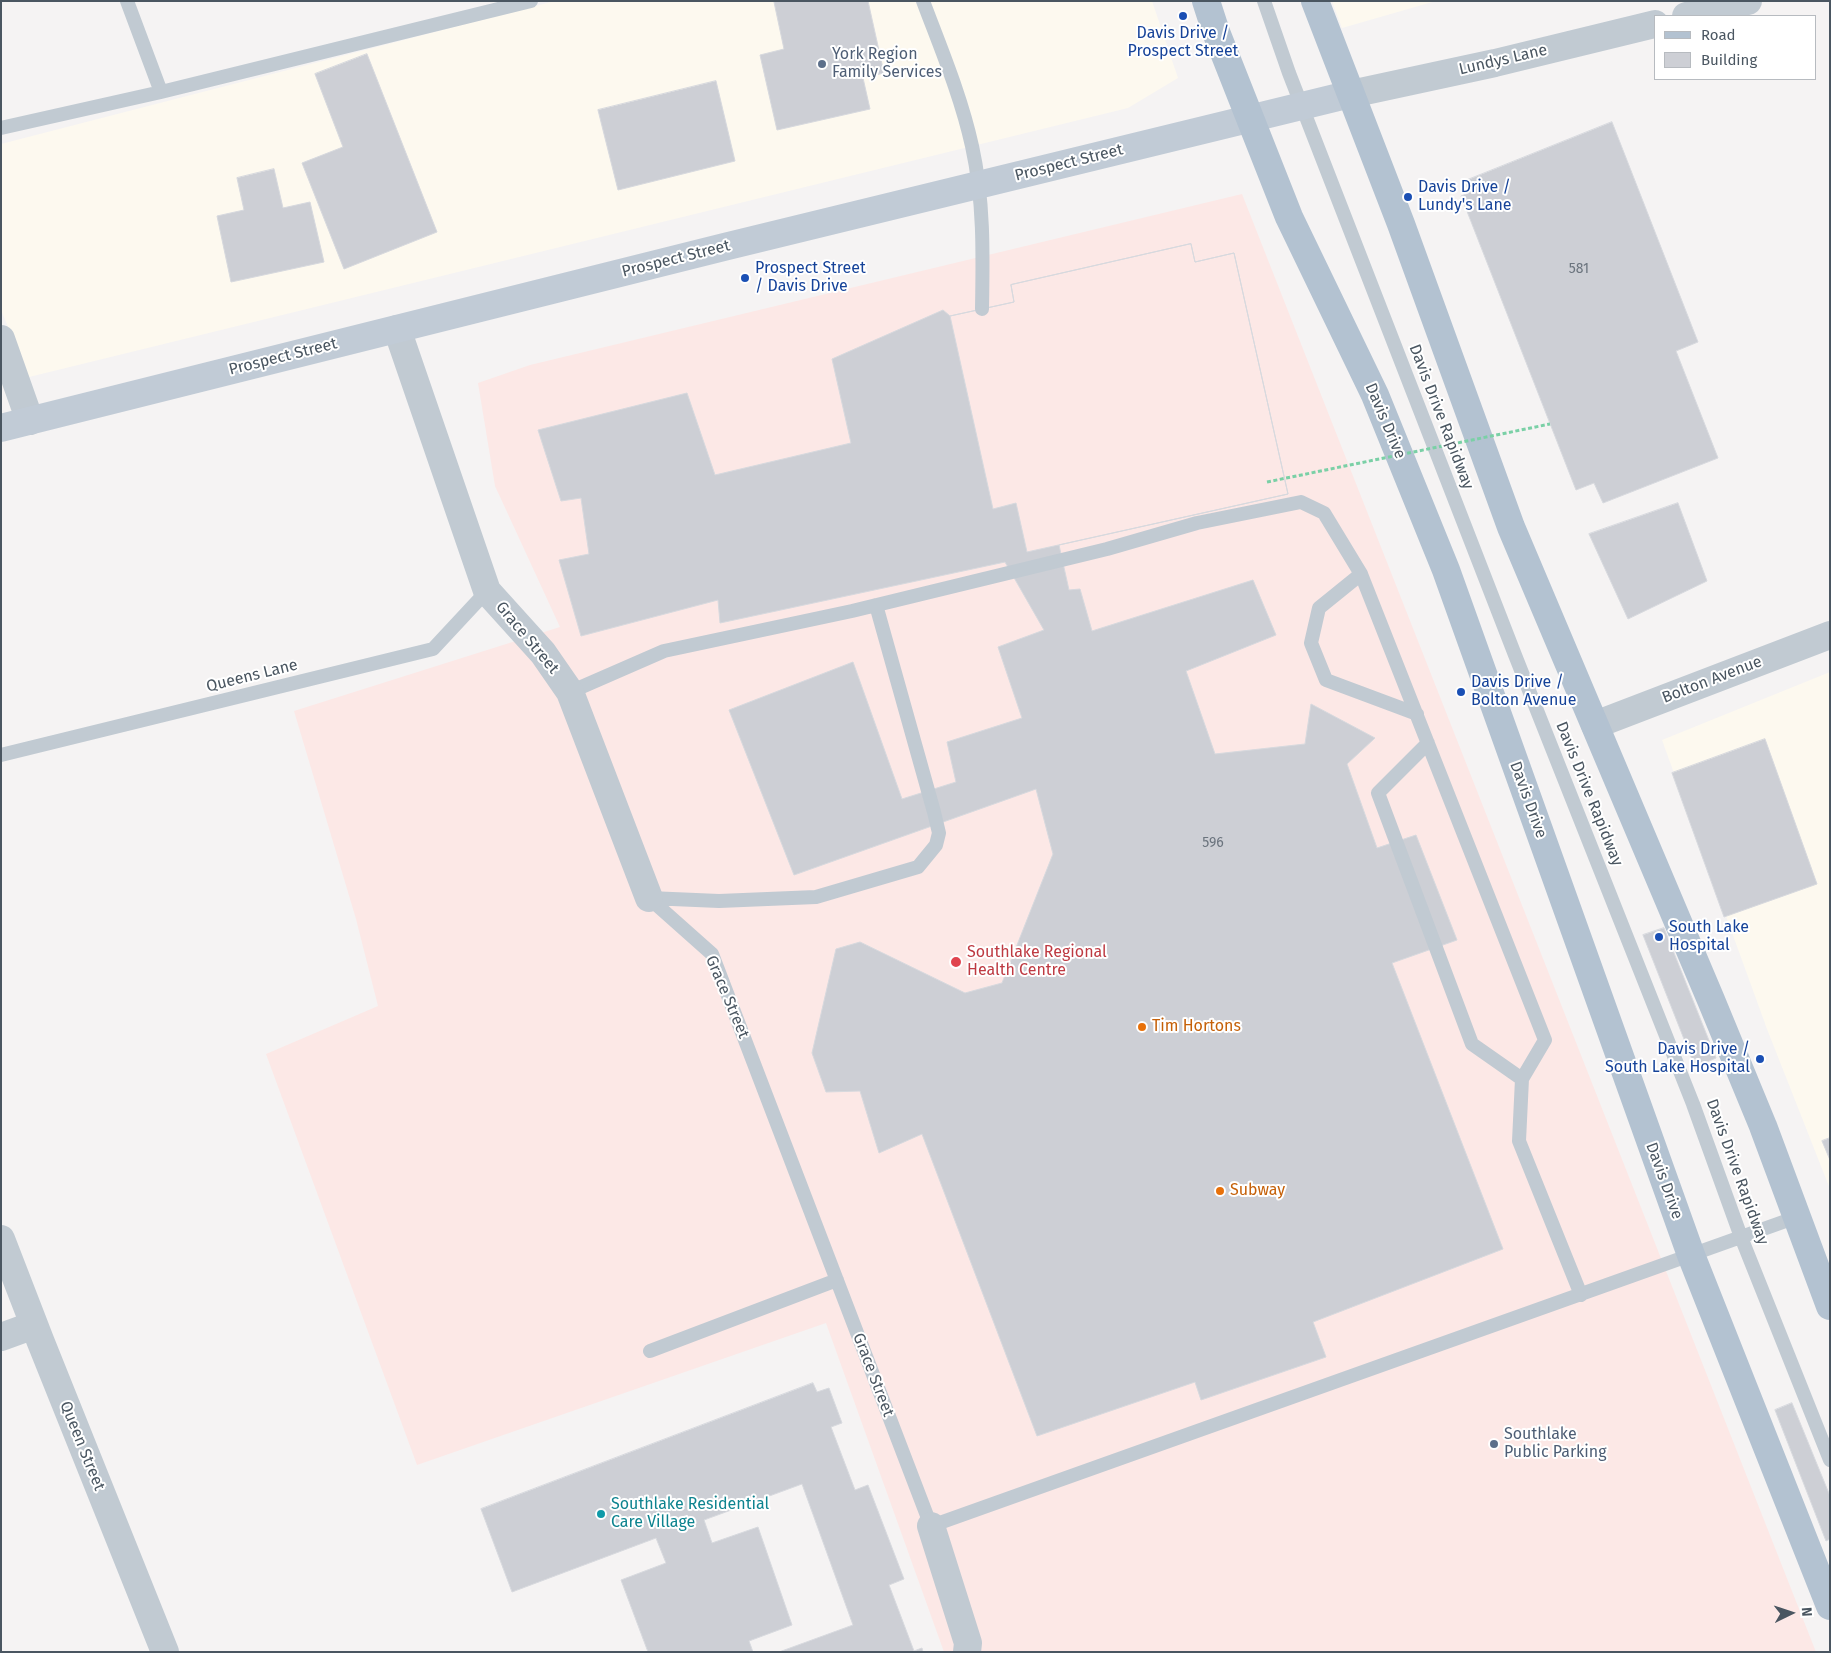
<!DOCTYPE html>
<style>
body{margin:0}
#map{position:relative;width:1831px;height:1653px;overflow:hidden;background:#f5f3f3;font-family:"Fira Sans",sans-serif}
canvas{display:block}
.frame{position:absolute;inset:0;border:2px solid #4a5661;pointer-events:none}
.legend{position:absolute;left:1654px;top:15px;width:162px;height:65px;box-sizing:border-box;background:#fff;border:1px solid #b7bbc0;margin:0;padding:6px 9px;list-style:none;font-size:15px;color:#4a5661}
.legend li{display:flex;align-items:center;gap:10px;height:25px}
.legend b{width:25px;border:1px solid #b7bbc0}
.north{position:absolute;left:1766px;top:1588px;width:50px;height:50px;-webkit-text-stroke:4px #fff;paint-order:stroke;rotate:86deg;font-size:14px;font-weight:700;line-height:20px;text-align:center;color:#4a5661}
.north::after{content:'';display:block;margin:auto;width:18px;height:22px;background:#4a5661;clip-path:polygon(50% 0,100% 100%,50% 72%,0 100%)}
</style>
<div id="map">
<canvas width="1831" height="1653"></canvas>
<div class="frame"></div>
<ul class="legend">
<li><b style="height:6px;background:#b3c2d1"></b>Road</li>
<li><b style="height:14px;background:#cdcfd5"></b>Building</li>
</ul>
<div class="north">N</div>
</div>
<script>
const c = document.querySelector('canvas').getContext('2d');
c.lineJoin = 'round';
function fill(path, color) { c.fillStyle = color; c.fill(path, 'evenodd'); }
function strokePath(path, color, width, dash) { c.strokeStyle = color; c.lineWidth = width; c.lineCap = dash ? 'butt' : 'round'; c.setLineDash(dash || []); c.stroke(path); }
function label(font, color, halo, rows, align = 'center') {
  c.font = font + ' "Fira Sans",sans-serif'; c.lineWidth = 4; c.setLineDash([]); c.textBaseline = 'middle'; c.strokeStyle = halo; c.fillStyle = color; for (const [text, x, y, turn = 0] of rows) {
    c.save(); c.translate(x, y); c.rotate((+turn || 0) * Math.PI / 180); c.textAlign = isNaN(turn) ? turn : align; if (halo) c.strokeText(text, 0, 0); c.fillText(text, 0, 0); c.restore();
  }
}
fill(new Path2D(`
 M555 1H1152L1178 78 1128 108 29 377 1 310V144Z
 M1332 1H1436L1342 28Z
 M1830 672V1189L1767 1029 1662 740Z`), '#fdf9ef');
fill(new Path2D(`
 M1242 194 1816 1652H944L826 1323 417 1465 266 1054 378 1006 356 919 294 711 560 627 495 486 478 383 530 365Z`), '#fce8e6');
const building = new Path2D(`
 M868 1 884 73 863 78 870 109 777 130 760 55 784 49 774 2Z
 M367 54 437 232 344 269 302 163 343 147 315 74Z
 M716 81 735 161 618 190 598 110Z
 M1612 122 1698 342 1676 351 1718 458 1603 503 1594 483 1576 490 1461 196 1469 193 1465 181Z
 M274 169 283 208 310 202 324 262 231 282 217 216 244 210 237 178Z
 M1191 244 1195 262 1234 253 1288 494 1059 545 1069 590 1080 589 1092 631 1253 580 1276 635 1186 671 1215 754 1305 744 1311 704 1375 738 1347 764 1377 848 1416 835 1457 940 1392 963 1503 1249 1313 1322 1326 1357 1201 1400 1195 1382 1037 1436 922 1134 879 1153 860 1091 826 1092 812 1053 836 949 860 942 965 993 1002 983 1053 854 1036 789 794 875 729 710 853 662 902 799 956 782 947 742 1022 718 998 647 1044 630 1005 562 720 623 718 600 581 636 559 560 589 554 581 498 561 501 538 430 687 393 715 475 851 443 832 359 943 310 950 316 1014 302 1011 285Z
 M1191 244 1195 262 1234 253 1288 494 1027 552 1016 503 993 509 950 316 1014 302 1011 285Z
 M1678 503 1707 581 1628 619 1589 534Z
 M1765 739 1817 884 1724 917 1672 773Z
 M1664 928 1716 1058 1695 1067 1643 935Z
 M1830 1138V1160L1822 1141Z
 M813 1383 817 1392 829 1388 842 1423 831 1427 855 1490 868 1485 904 1579 889 1585 914 1651 922 1648 923 1652H779L853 1625 802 1484 704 1520 712 1543 758 1527 792 1625 749 1641 753 1652H648L621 1580 666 1563 656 1538 512 1592 481 1509Z
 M1792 1403 1830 1496V1539L1826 1541 1775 1410Z`);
fill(building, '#cdcfd5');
strokePath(building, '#d7d9de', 1);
strokePath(new Path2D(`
 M127 1 161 92
 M923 1C941 49 961 96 972 146 984 200 983 254 982 309
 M1264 1 1289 73 1515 655 1693 1104 1741 1237 1830 1460
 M1 128 161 92 531 1
 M1361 574 1319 608 1311 643 1326 680 1417 714
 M570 692 664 651 852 611 1107 549 1197 523 1301 502 1324 513 1361 574 1545 1040 1522 1079 1519 1141 1581 1295
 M1428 743 1378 793 1472 1044 1522 1079
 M1 755 433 649 487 591
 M649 898 712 954 931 1526 1797 1217
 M649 898 719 901 816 897 918 867 936 845 939 833 934 812 876 605
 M650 1351 837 1280`), '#c1cad2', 14);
strokePath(new Path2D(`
 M1686 16 1748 1
 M1351 94 1495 63 1655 24
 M397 329 487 591 543 653 570 692 649 898
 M1 339 30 421
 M1595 725 1830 635
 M1 1239 40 1340 165 1652
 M1 1337 34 1325
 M931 1526 968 1643 967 1652`), '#c1cad2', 28);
strokePath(new Path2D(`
 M1 428 724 247 1351 94`), '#c1cbd6', 28);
strokePath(new Path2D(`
 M1206 1 1216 32 1289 217 1375 395 1446 570 1691 1255 1830 1606
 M1315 1 1401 224 1511 527 1711 1000 1763 1126 1830 1306`), '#b3c2d1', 28);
strokePath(new Path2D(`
 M1267 482 1550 424`), '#7ad0a6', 3, [4, 2.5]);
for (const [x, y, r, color] of [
 [1183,16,5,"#1a4fb4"],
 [822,64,5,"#5c6f8a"],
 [1408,197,5,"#1a4fb4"],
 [745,278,5,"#1a4fb4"],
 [1461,692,5,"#1a4fb4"],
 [1659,937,5,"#1a4fb4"],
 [956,962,6,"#e0444e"],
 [1142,1027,5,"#e8710a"],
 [1760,1059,5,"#1a4fb4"],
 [1220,1191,5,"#e8710a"],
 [1494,1444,5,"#5c6f8a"],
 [601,1514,5,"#0f9aa8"]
]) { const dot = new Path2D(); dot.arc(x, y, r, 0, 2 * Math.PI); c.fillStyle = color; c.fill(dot); strokePath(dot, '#fff', 2); }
label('14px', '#6b747e', null, [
 ["581",1579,269],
 ["596",1213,843]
]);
label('16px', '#164399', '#fff', [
 ["Davis Drive /",1183,34,"center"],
 ["Prospect Street",1183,52,"center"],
 ["Davis Drive /",1418,188],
 ["Lundy's Lane",1418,206],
 ["Prospect Street",755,269],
 ["/ Davis Drive",755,287],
 ["Davis Drive /",1471,683],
 ["Bolton Avenue",1471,701],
 ["South Lake",1669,928],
 ["Hospital",1669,946],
 ["Davis Drive /",1750,1050,"right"],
 ["South Lake Hospital",1750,1068,"right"]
], 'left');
label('16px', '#4e5e75', '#fff', [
 ["York Region",832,55],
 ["Family Services",832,73],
 ["Southlake",1504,1435],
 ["Public Parking",1504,1453]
], 'left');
label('16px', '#4a5661', '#fff', [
 ["Lundys Lane",1503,60,-13],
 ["Prospect Street",1069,163,-14],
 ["Prospect Street",676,259,-14],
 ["Prospect Street",283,357,-14],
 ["Davis Drive Rapidway",1441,417,69],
 ["Davis Drive",1385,421,67],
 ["Grace Street",527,638,50],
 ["Queens Lane",252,676,-14],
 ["Bolton Avenue",1712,680,-21],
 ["Davis Drive Rapidway",1589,794,68],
 ["Davis Drive",1528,800,70],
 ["Grace Street",727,997,67],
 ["Davis Drive Rapidway",1737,1172,70],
 ["Davis Drive",1664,1181,70],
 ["Grace Street",873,1375,69],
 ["Queen Street",82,1446,68]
]);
label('16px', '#be3a42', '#fff', [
 ["Southlake Regional",967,953],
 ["Health Centre",967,971]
], 'left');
label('16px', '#c56008', '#fff', [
 ["Tim Hortons",1152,1027],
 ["Subway",1230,1191]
], 'left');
label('16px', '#0d838f', '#fff', [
 ["Southlake Residential",611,1505],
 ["Care Village",611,1523]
], 'left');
</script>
